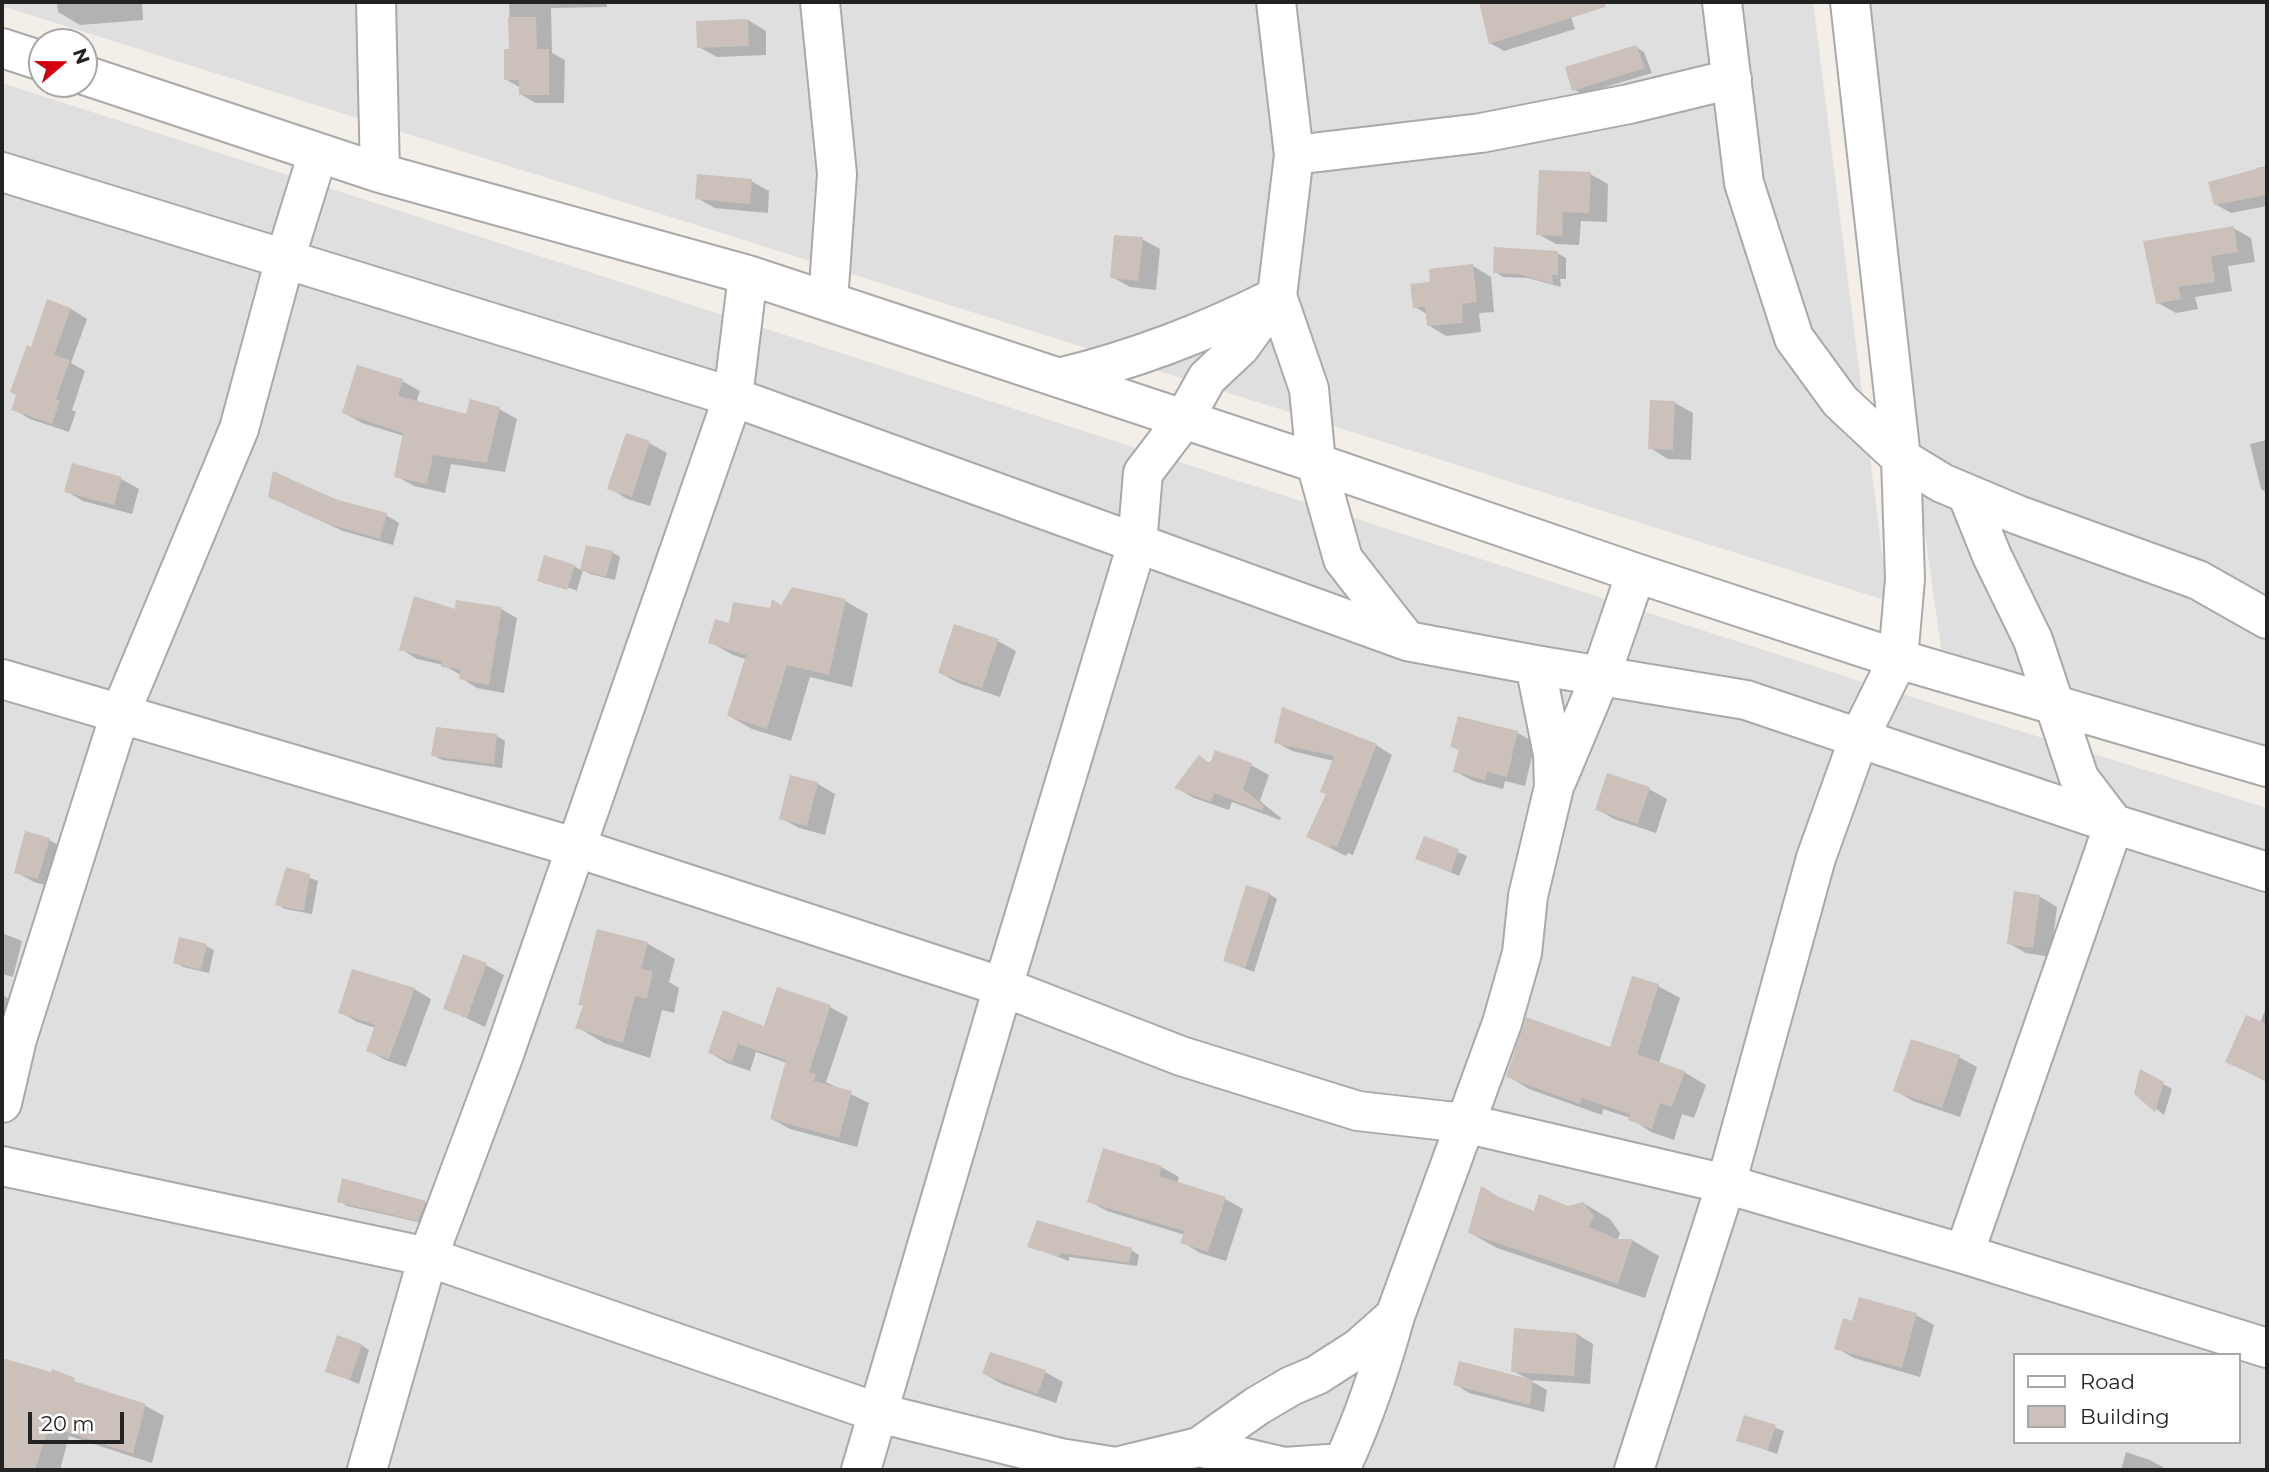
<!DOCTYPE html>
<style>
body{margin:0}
#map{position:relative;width:2269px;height:1472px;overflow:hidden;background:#f3eee8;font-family:Montserrat,sans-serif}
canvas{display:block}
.frame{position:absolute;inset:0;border:4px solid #222;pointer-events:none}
.legend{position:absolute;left:2013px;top:1353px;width:228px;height:91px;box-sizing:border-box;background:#fff;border:2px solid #a7a7a7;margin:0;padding:9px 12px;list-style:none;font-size:21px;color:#222}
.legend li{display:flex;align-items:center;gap:14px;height:35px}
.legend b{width:35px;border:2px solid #a7a7a7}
.north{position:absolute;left:28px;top:28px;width:70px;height:70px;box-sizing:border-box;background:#fff;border:2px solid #a7a7a7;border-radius:50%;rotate:70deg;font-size:19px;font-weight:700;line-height:28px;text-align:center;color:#222}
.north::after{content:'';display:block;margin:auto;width:24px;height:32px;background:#d3000f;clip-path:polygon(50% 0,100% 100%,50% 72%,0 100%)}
.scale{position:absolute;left:28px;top:1412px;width:96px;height:32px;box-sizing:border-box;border:4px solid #222;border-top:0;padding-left:9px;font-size:21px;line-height:24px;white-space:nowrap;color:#222;-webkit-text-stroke:5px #fff;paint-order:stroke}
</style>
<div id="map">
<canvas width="2269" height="1472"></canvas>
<div class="frame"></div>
<ul class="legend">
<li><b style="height:9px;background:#fff"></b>Road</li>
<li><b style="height:19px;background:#cbc0ba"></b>Building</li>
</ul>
<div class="north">N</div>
<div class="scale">20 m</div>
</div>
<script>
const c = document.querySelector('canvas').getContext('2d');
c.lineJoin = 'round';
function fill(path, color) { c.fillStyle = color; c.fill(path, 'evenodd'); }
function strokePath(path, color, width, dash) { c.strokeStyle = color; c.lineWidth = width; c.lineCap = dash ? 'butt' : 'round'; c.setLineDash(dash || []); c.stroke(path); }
fill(new Path2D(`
 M2 2H1813L1888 601 2 6Z
 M1852 2H2267V750L1941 649Z
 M2 83 1857 680 2267 808V1470H2ZM2015 1355H2239V1442H2015Z`), '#e0dfdf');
fill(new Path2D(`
 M57 2H142L143 20 80 25 58 12Z
 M509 2H607V7L551 8 552 53 565 60 564 103H536L520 94 521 88 505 79 511 51Z
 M1480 2H1566L1575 29 1504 51 1490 43Z
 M748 20 766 31V55L717 57 699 47Z
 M1636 47 1644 52 1652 73 1582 94 1573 89Z
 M2267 166V206L2231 213 2215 204 2257 170V168Z
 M1590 174 1608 184 1607 222 1581 221 1579 245 1556 244 1538 234Z
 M751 181 769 191 768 213 715 208 697 198Z
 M2233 228 2251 238 2255 262 2228 266 2232 291 2195 297 2198 309 2176 313 2158 303Z
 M1142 239 1160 249 1156 290 1130 287 1112 277Z
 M1557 253 1566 258V279H1560L1561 287 1528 278 1503 277 1495 272Z
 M1473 266 1491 277 1494 312 1479 313 1481 332 1446 336 1428 325 1427 314 1415 307 1432 283Z
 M48 301 71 309 87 319 71 363 85 371 72 410 76 412 69 432 30 419 13 409Z
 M402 381 420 391 416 403 467 416 499 409 517 419 505 472 451 464 445 493 414 486 396 476 404 436 362 423 344 413Z
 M1675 403 1693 413 1691 460 1668 459 1650 448Z
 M2267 440V493L2261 489 2250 444Z
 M649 443 667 453 650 506 627 499 610 488Z
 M121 479 139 489 132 514 83 501 66 491Z
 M335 500 386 515 399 523 393 545 343 531 284 504Z
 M587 547 612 552 620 557 615 580 590 574 583 570 576 593V590L545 581V584L539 580 574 566 582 571Z
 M845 601 868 614 852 687 810 677 791 741 752 729 729 716 746 659 733 655 710 642 731 625 781 607Z
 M501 609 517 618 504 693 477 688 461 678V675L443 665 417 659 401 649 456 611Z
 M998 641 1016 651 1000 697 958 683 940 673Z
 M1459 718 1518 733 1535 743 1525 786 1505 781 1503 789 1473 781 1455 771 1460 751 1452 746Z
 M459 730 497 736 505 741 502 768 442 760 433 755Z
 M1276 742 1376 745 1392 755 1353 855 1348 853 1346 856 1324 845 1328 795 1334 761 1292 751Z
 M1199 757 1212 764 1251 765 1269 775 1260 801 1281 818 1280 820 1232 802 1229 810 1194 798 1177 788Z
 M791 777 818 784 835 794 825 835 799 828 781 818Z
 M1649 789 1667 799 1656 833 1614 819 1597 809Z
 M1425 838 1467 856 1459 876 1417 858Z
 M49 840 67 850 56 888 34 882 16 872Z
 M287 869 318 881 312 914 285 909 277 904Z
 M1269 894 1277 899 1254 972 1225 961Z
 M2039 896 2057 907 2051 957 2026 953 2008 943Z
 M598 931 648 944 675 959 669 982 679 988 674 1013 662 1010 650 1058 604 1043 577 1027 584 1006Z
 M2 933 22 941 13 977 2 974Z
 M206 946 214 950 209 973 183 967 175 962Z
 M486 965 504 975 485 1027 445 1008Z
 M1633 978 1658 986 1680 998 1659 1063 1684 1072 1706 1085 1694 1118 1682 1114 1674 1140 1651 1132 1630 1118 1603 1109 1602 1115 1529 1089 1508 1076 1611 1050Z
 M414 989 431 999 406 1067 385 1060 368 1050 376 1028 357 1022 340 1012Z
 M2 995 13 1001 2 1029Z
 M2267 1005V1082L2228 1062 2260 1023Z
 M830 1007 848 1017 826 1082 869 1103 857 1147 790 1129 772 1119 787 1063 756 1052 750 1071 727 1063 710 1053 765 1028Z
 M1912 1041 1959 1057 1977 1067 1960 1117 1913 1101 1896 1091Z
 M2141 1072 2172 1089 2164 1115 2136 1093Z
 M1161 1167 1179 1177 1177 1184 1225 1199 1243 1209 1226 1261 1200 1253 1182 1242 1185 1235 1107 1211 1089 1201Z
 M339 1201 425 1203 433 1208 427 1224 347 1206Z
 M1505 1201 1536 1213 1583 1203 1610 1219 1620 1233 1617 1241 1632 1240 1659 1256 1645 1298 1497 1248 1470 1233Z
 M1029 1246 1131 1250 1139 1255 1137 1266 1069 1257V1261Z
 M1916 1315 1934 1325 1920 1377 1854 1358 1836 1348 1854 1323Z
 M1577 1334 1593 1344 1590 1384 1529 1380 1547 1390 1544 1412 1469 1393 1455 1384 1528 1379 1513 1371Z
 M361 1345 369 1350 359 1384 327 1371Z
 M2 1360 52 1374 53 1372 87 1387 146 1406 164 1416 152 1463 69 1436 60 1470H2Z
 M1045 1372 1063 1382 1056 1403 1002 1384 984 1374Z
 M1745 1417 1784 1431 1777 1454 1738 1440Z
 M2126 1452 2150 1460 2168 1470H2121Z`), '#0003');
fill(new Path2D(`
 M1479 2H1605V7L1489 44Z
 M508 17H536L537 49H549V95H519V80H504V49H509Z
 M748 19 749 46 697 48 696 21Z
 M1636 45 1645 68 1572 91 1565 67Z
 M2267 166V195L2214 205 2208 182Z
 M1539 170 1591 172 1589 213 1563 212 1562 236 1536 235Z
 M697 174 752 179 750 204 695 199Z
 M2234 226 2238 252 2211 256 2215 282 2178 287 2181 299 2156 304 2143 241Z
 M1114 235 1143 237 1138 281 1110 278Z
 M1494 247 1558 251V275H1552L1553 284 1518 274 1493 273Z
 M1473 264 1477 302 1462 304 1463 323 1427 326 1425 307 1413 308 1410 284 1430 282 1429 269Z
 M47 299 71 308 54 355 70 360 56 399 60 401 52 424 11 410 16 395 10 392 27 345 31 347Z
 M357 365 403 379 398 396 466 414 470 399 500 407 487 463 433 455 427 484 394 477 403 433 342 413Z
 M1650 400 1675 401 1673 450 1648 449Z
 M626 433 650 441 632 497 607 489Z
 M72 463 122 477 114 505 64 492Z
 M273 471 335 499 387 513 380 539 328 524 268 497Z
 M586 545 613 551 606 577 580 570Z
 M544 555 575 565 567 590 537 581Z
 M792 587 846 599 829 675 787 665 767 729 727 716 746 655 708 643 715 619 729 623 733 602 770 608 772 599 781 605Z
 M414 596 455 609 456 600 502 607 489 685 459 679 460 669 441 667V661L399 650Z
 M954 624 999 639 982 688 938 673Z
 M1282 707 1377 744 1337 847 1331 845 1330 848 1306 837 1326 794 1320 792 1334 756 1274 743Z
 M1458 716 1518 731 1507 777 1487 772 1485 780 1453 772 1459 749 1450 747Z
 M436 727 497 734 494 764 431 756Z
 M1215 750 1252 763 1243 789 1264 806 1262 811 1214 793 1211 802 1174 788 1199 755 1210 764Z
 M1607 773 1650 787 1638 824 1595 810Z
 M790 775 818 782 807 826 779 819Z
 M25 831 50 838 38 879 14 873Z
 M1424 836 1459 849 1451 872 1415 859Z
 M286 867 310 874 304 911 275 905Z
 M1246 885 1270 893 1245 968 1223 961Z
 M2014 891 2040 895 2033 948 2007 944Z
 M597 929 648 942 641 969 653 971 647 999 635 996 623 1043 575 1028 583 1006 578 1005Z
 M179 937 207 944 201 970 173 963Z
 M463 954 487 963 467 1018 443 1009Z
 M352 969 415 988 389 1059 366 1051 375 1025 338 1013Z
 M1632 976 1659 984 1637 1054 1685 1071 1672 1107 1660 1103 1652 1129 1628 1120 1630 1114 1582 1098 1580 1104 1506 1077 1526 1017 1610 1047Z
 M777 987 831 1005 809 1072 816 1074 814 1081 852 1091 839 1138 770 1119 786 1060 738 1044 732 1062 708 1053 723 1010 764 1026Z
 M2246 1015 2267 1024V1081L2225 1062Z
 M1911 1039 1960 1055 1942 1108 1893 1091Z
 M2140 1069 2164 1082 2155 1112 2134 1094Z
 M1103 1148 1162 1166 1159 1176 1226 1197 1208 1252 1180 1243 1184 1231 1087 1202Z
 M342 1178 426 1201 418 1221 337 1202Z
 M1481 1186 1499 1197 1534 1211 1539 1194 1568 1206 1583 1202 1594 1216 1589 1227 1617 1239H1633L1618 1284 1468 1233Z
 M1037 1220 1132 1248 1129 1263 1061 1253 1060 1257 1027 1247Z
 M1859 1297 1917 1313 1902 1368 1834 1349 1843 1318 1852 1321Z
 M1514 1328 1577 1333 1574 1376 1511 1372Z
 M337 1335 362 1344 350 1380 325 1372Z
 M990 1352 1046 1370 1038 1394 982 1374Z
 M2 1358 51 1372 52 1369 75 1378 74 1381 146 1404 133 1454 49 1426 35 1470H2Z
 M1459 1361 1533 1380 1530 1405 1453 1385Z
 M1744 1415 1776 1425 1768 1450 1736 1441Z`), '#cbc0ba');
const minor = new Path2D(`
 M376 2 380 173
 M820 2 837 174 828 301
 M1276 2 1294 155 1277 296 1309 389 1316 463 1343 559 1407 641
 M1722 2 1744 183 1794 338 1840 401 1901 458 1942 483 2018 515 2198 580 2267 619
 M2 48 42 61
 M84 75 380 173 748 275 1316 463 1636 573 1898 659 2267 767
 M1294 155 1481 133 1629 104 1732 79
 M2 172 733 397 1407 641 1535 665 1746 700 2114 824 2267 872
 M1059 378C1136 359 1201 334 1272 299
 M1967 494 1992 556 2033 640 2079 778 2114 824
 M2 679 574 847 1003 987 1181 1056 1358 1111 1464 1123 1726 1184 1964 1254 2267 1348
 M1557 780 1601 675 1636 573
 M2 1103 17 1039 120 714 239 429 285 259 318 153
 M2 1166 428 1257 879 1413 1060 1458 1116 1467 1199 1447 1284 1467 1343 1463
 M1964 1254 2114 824
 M1199 1447 1257 1406 1291 1386 1317 1375 1359 1348 1395 1316 1502 1023 1522 953 1528 896 1554 787 1553 754 1535 665
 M367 1470 428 1257 503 1057 733 397 748 275
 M861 1470 1003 987 1137 544 1143 473 1184 419 1207 378 1240 347 1277 296
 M1343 1470V1463C1365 1415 1381 1367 1395 1316
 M1634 1470 1726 1184 1816 858 1859 738 1898 659 1905 579 1901 458 1850 2`);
strokePath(minor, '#a9a9a9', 42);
strokePath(minor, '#fff', 38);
</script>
